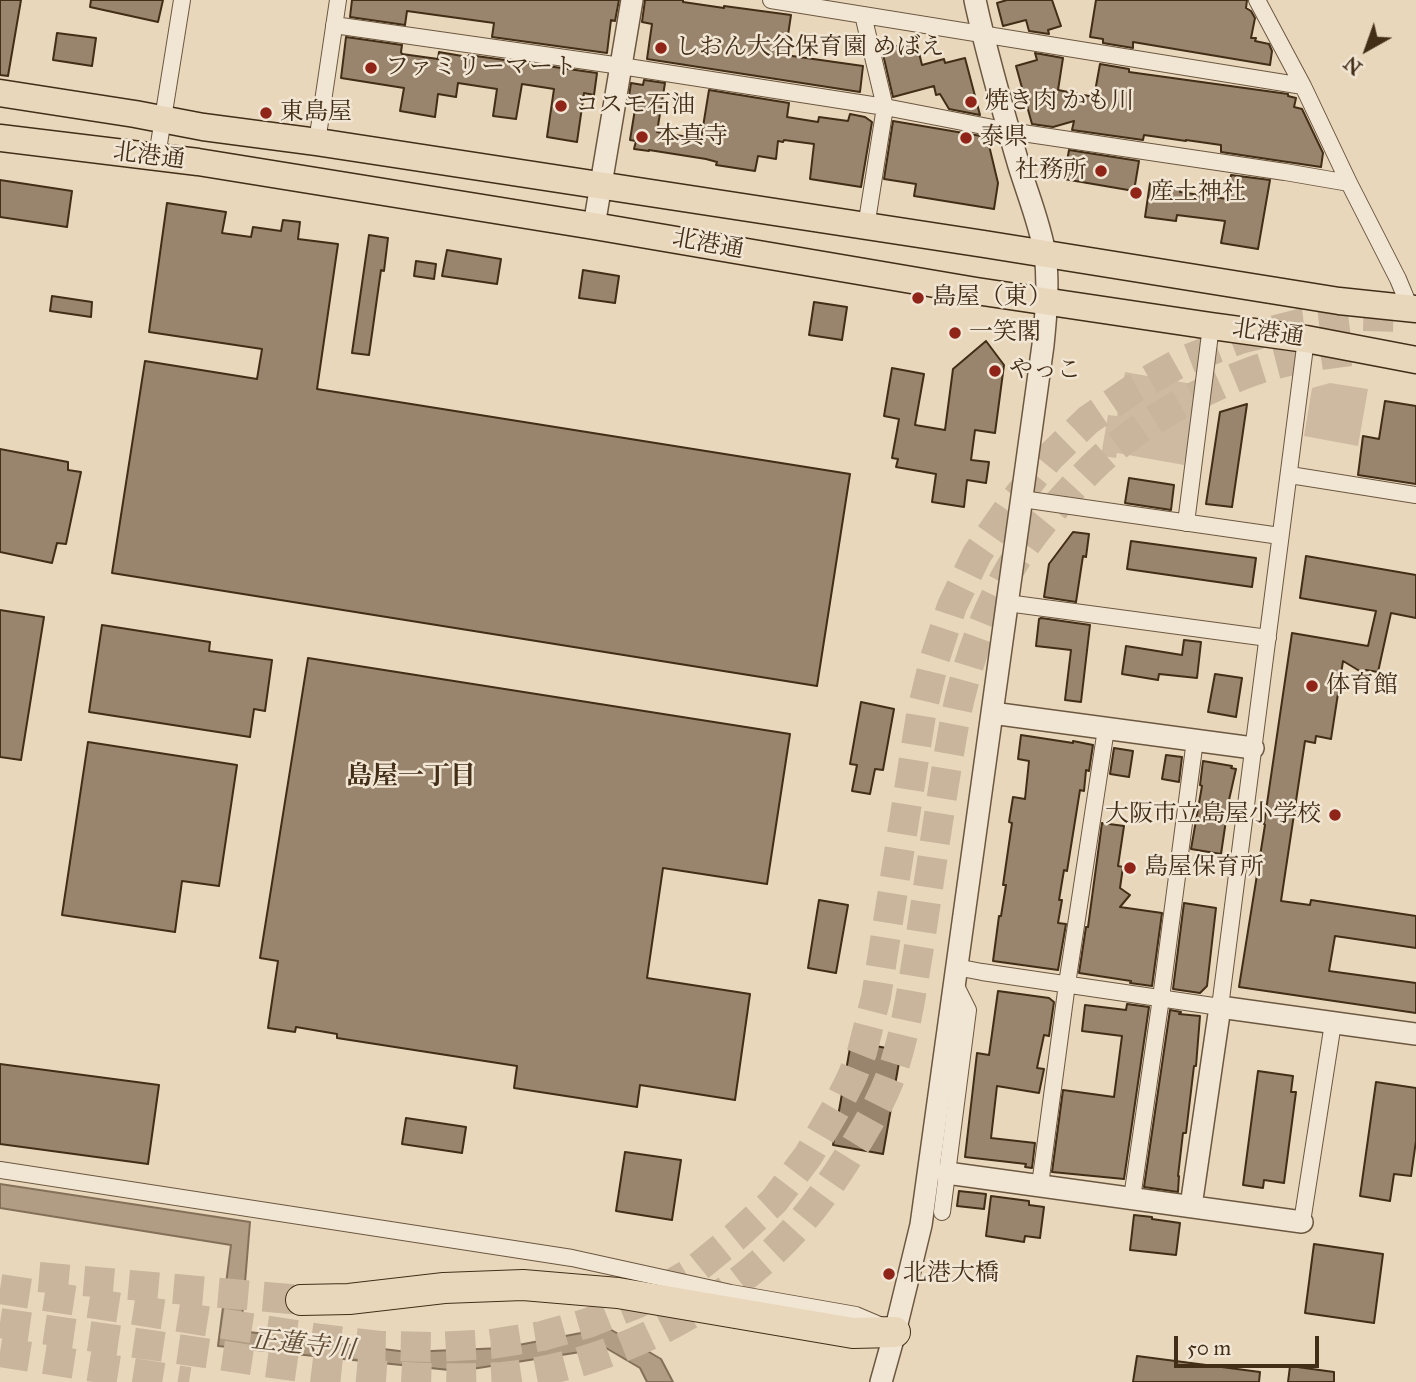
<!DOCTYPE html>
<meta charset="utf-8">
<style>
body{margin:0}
#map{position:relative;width:1416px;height:1382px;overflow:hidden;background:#e9d7bc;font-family:"IM FELL Great Primer",serif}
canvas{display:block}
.north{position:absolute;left:1332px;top:14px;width:70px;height:70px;-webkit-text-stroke:5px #f1e5d3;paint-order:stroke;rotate:220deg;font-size:19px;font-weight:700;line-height:28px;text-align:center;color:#422d17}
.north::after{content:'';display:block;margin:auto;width:24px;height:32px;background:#422d17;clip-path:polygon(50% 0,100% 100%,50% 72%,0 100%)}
.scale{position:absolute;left:1174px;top:1336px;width:145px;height:32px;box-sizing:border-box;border:4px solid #422d17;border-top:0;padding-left:9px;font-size:21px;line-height:24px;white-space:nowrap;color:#422d17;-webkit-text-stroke:5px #f1e5d3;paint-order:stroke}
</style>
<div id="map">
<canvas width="1416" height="1382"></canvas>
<div class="north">N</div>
<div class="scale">50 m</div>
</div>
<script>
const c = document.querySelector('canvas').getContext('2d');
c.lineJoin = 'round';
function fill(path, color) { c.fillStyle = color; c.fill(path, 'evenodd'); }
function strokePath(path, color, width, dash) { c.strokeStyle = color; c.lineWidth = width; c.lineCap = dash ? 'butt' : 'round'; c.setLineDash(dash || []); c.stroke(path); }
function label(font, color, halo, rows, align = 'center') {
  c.font = font + ' "IM FELL Great Primer","Noto Serif JP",serif'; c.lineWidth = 5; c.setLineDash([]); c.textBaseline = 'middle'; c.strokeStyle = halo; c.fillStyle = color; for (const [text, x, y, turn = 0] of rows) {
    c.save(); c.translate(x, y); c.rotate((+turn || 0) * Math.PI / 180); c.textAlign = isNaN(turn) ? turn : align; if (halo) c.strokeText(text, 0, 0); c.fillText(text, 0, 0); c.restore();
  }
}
fill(new Path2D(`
 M1125 372 1198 385 1184 465 1117 453 1116 458 1101 456 1108 415 1117 416Z
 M1330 383 1368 389 1358 446 1304 436 1312 388Z`), '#cdbaa0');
const water = new Path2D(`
 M0 1184 250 1222 241 1331 407 1352 503 1348 581 1333 591 1318 661 1359 673 1382H647L640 1368 606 1348 459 1371 218 1346 231 1245 0 1208Z`);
fill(water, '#b09d84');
strokePath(water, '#847058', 2);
const building = new Path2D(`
 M0 0H21L8 76 0 75Z
 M91 0H163L158 22 90 7Z
 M352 0H619L615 21 611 20 607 53 492 37 494 23 407 11 405 25 350 17Z
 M645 0H683V2L724 8V6L791 15 785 55 863 66 860 92 647 59 652 24 642 22Z
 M1007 0H1052L1061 26 1048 30 1049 34 1029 31 1026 20 1003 26 997 3Z
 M1096 0H1247L1246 8 1251 11 1255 18 1251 38H1256L1255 41 1269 44 1272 51 1270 65 1133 42V48L1103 43V39L1090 37Z
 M57 33 96 38 92 66 53 60Z
 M346 37 402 45 401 52 402 54 438 59 439 52 468 57 469 55 597 73 594 95 584 93 577 142 547 137 554 89 522 84 516 119 493 116 497 89 458 83 456 97 438 94 435 117 400 111 404 88 341 78Z
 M916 41 922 65 944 59 945 63 965 58 980 115 949 109 940 94 936 95 934 86 893 97 882 50Z
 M1035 53 1063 58 1058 90 1094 97 1100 64 1129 69V72L1288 94V96L1296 98 1294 107 1302 109 1323 153 1321 167 1221 152V145L1186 140V141L1144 135 1143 140 1072 130 1074 121 1053 127 1032 124 1016 66 1037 60Z
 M644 80 665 83 657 132 701 139 709 90 789 103 787 117 818 122 819 117 848 121 850 114 865 117 872 122 861 187 810 179 814 144 784 140 783 142 778 141 776 159 758 156 755 171 716 165 717 162 706 159 649 150V151L634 149 636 141 630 140 636 103 628 102 631 83 643 85Z
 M893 121 987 137 998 183 994 209 914 196 916 184 884 179Z
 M1069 150 1139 161 1134 191 1064 179Z
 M1231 175 1270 180 1258 249 1221 243 1225 221 1177 215 1176 221 1145 217 1150 183 1180 187V192L1227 199Z
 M0 180 72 191 67 227 0 217Z
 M167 203 226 212 222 233 251 237 253 227 281 231 283 220 300 222 298 239 338 244 317 389 850 474 817 686 112 573 145 361 257 379 262 349 149 332Z
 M369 235 388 238 384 271 381 270 369 355 352 353Z
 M447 250 501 259 497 284 442 276Z
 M416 261 436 264 434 279 414 276Z
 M583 270 619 276 615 303 579 298Z
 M52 296 92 302 91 317 50 311Z
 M814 302 847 307 842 340 809 335Z
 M986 341 1004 365 995 433 975 430 971 460 989 462 986 483 967 480 964 507 932 502 936 474 896 467 898 459 892 458 899 419 884 416 892 368 924 374 915 425 945 430 953 369Z
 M1385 401 1416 406V484L1358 475 1363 436 1379 439Z
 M1247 404 1232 507 1206 504 1220 412Z
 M0 449 68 462V470L81 472 66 544 57 543 52 563 0 552Z
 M1129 478 1174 485 1171 510 1125 503Z
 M1073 532 1089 534 1086 557 1083 556 1076 602 1044 597 1049 564Z
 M1131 541 1256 558 1252 587 1127 569Z
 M1306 556 1416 575V618L1391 613 1378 672 1366 670 1363 673 1343 661 1331 739 1316 736 1315 743 1305 741 1281 901 1310 905 1311 900 1416 916V948L1335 936 1329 971 1416 983V1013L1239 987 1265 825 1264 824 1292 633 1368 646 1376 611 1300 598Z
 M0 610 44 617 21 760 0 757Z
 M1041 618 1090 625 1081 702 1065 700 1071 650 1036 646 1039 619Z
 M102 625 210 642 209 651 272 660 265 711 254 709 250 737 89 712Z
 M1184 640 1201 642 1197 678 1159 674 1158 680 1122 674 1126 646 1182 655Z
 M308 658 790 734 767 884 663 868 647 978 750 994 735 1100 640 1085 637 1107 514 1088 517 1066 337 1038V1034L296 1027 295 1032 268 1028 278 961 260 958Z
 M1215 674 1242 678 1236 717 1208 712Z
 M861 702 894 709 883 770 875 769 870 794 852 791 857 765 850 764Z
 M1021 735 1073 743V741L1093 745 1089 771 1086 770 1084 791 1080 790 1067 871 1064 870 1059 900H1062L1058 923 1066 924 1058 970 993 961 999 916H1001L1006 885H1003L1012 823 1009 822 1013 797 1025 799 1029 761 1018 759Z
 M88 742 237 765 219 886 182 881 175 932 62 915Z
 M1114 748 1133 751 1129 777 1110 774Z
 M1166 755 1182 757 1179 782 1162 779Z
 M1203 761 1232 766 1231 768 1236 769 1229 800 1221 854 1191 849 1202 786 1200 785Z
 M1102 823 1124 826 1118 866 1123 867 1120 888 1130 895 1120 907 1162 913 1152 986 1130 983 1131 981 1079 973 1086 927H1088Z
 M819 900 848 905 836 973 808 968Z
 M1184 903 1216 908 1207 986 1200 993 1173 989Z
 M998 991 1049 998 1054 1002 1049 1036 1044 1035 1037 1068 1044 1069 1039 1093 997 1086 991 1138 1035 1143 1032 1168 1025 1167 1026 1164 965 1157 977 1053 989 1055Z
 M1127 1004 1149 1007 1124 1179 1052 1172 1063 1090 1114 1097 1122 1036 1082 1031 1085 1005 1126 1010Z
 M1170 1010 1181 1012 1179 1014 1200 1016 1196 1066H1194L1186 1133H1183L1178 1176H1179L1178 1192 1144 1187Z
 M866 1044 901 1051 883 1154 833 1145 850 1048 865 1050Z
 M0 1064 159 1085 148 1164 0 1144Z
 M1258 1071 1293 1076 1291 1092H1296L1284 1183 1264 1180 1263 1188 1243 1185Z
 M1376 1082 1416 1088V1141L1411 1176 1394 1174 1390 1201 1360 1196Z
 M406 1118 466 1127 462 1153 402 1144Z
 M625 1152 681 1160 672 1220 616 1211Z
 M959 1191 986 1194 984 1209 957 1206Z
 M991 1196 1029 1201V1205L1044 1207 1040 1238 1025 1236 1024 1242 986 1236Z
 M1134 1215 1152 1217V1219L1180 1223 1176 1255 1130 1250Z
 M1314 1244 1383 1254 1374 1323 1305 1313Z
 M1137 1356 1260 1372 1259 1382H1133Z
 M1290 1366 1334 1372V1382H1288Z`);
fill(building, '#99856d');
strokePath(building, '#422d17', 2);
strokePath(new Path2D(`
 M39 1277 301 1300
 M0 1289 321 1339 380 1346 437 1347 491 1344 542 1336 588 1323 638 1303 692 1272 735 1237 774 1201 808 1156 839 1103 852 1077 862 1052 876 997 921 715 934 661 952 606 977 554 1011 505 1049 458 1088 420 1135 388 1183 361 1240 339 1299 324 1363 316 1403 317
 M0 1323C82 1335 164 1347 245 1359 330 1372 416 1382 502 1377 614 1366 730 1306 803 1220 822 1197 839 1172 854 1147 870 1121 884 1096 894 1067 907 1026 913 983 920 941 931 869 941 797 954 725 964 673 981 622 1006 576 1020 550 1039 526 1058 504 1076 484 1094 464 1114 448 1156 415 1204 389 1253 371 1287 359 1324 354 1360 350
 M0 1352 189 1382`), '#c8b59b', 30, [30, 15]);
const minor = new Path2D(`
 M771 0 1303 86
 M1257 0 1303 86 1349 183 1398 279 1410 308
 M863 15 885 107 866 227
 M334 25 621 66 885 107 1009 131 1285 172 1349 183
 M317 142 338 0
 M157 156 182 0
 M1290 475 1416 495
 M1022 499 1280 536
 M1186 523 1211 326
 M1007 603 1268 638
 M956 967 982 972 1220 1007 1306 339
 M0 1170 572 1258 731 1293 856 1315 882 1326
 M1040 1185 1067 984 1106 729
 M1132 1198 1161 998 1195 740
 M942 1212 968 1010 954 982
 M1302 1222 1333 1023`);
const tertiary = new Path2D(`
 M594 226 632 0
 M992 713 1253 748
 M947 1173 1302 1222
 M1191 1206 1220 1007 1416 1034
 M881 1382 895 1332 921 1225 1043 345C1046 315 1049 284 1045 254 1040 224 1028 195 1019 166 1003 111 987 56 975 0`);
const primary = new Path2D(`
 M0 93 135 114 203 127 317 142 984 244 1339 301 1416 309
 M0 138 198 162 594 226 976 291 1211 326 1306 339 1416 360`);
const motorway = new Path2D(`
 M301 1300 349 1299 444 1288 523 1285 618 1293 853 1333 895 1332`);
strokePath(minor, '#6c5840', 18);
strokePath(tertiary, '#6c5840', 24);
strokePath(primary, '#422d17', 29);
strokePath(motorway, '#422d17', 32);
strokePath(minor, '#f1e5d3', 16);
strokePath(tertiary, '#f1e5d3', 21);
strokePath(primary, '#e9d7bc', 26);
strokePath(motorway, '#e9d7bc', 30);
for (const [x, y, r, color] of [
 [661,48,7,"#8f2418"],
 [371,68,7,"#8f2418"],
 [971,102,7,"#8f2418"],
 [561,106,7,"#8f2418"],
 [266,113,7,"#8f2418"],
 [642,137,7,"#8f2418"],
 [966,138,7,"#8f2418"],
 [1101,171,7,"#8f2418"],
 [1136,193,7,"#8f2418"],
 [918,298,7,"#8f2418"],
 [955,333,7,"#8f2418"],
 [995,371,7,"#8f2418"],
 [1312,686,7,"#8f2418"],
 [1335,815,7,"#8f2418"],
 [1130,868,7,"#8f2418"],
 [889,1274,7,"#8f2418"]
]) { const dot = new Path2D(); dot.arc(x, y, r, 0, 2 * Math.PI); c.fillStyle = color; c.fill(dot); strokePath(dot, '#f1e5d3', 2.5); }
label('24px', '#422d17', '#f1e5d3', [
 ["しおん大谷保育園 めばえ",675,48],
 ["ファミリーマート",385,68],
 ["焼き肉 かも川",985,102],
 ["コスモ石油",575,106],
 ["東島屋",280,113],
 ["本真寺",656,137],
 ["泰県",980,138],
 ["社務所",1087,171,"right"],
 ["産土神社",1150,193],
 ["島屋（東）",932,298],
 ["一笑閣",969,333],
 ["やっこ",1009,371],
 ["体育館",1326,686],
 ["大阪市立島屋小学校",1321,815,"right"],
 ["島屋保育所",1144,868],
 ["北港大橋",903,1274]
], 'left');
label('24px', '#422d17', '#f1e5d3', [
 ["北港通",149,157,7],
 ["北港通",708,245,10],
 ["北港通",1268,334,8]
]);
label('bold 26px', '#422d17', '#f1e5d3', [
 ["島屋一丁目",411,778]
]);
label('italic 26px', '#5e4932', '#f1e5d3', [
 ["正蓮寺川",303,1346,6]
]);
</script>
